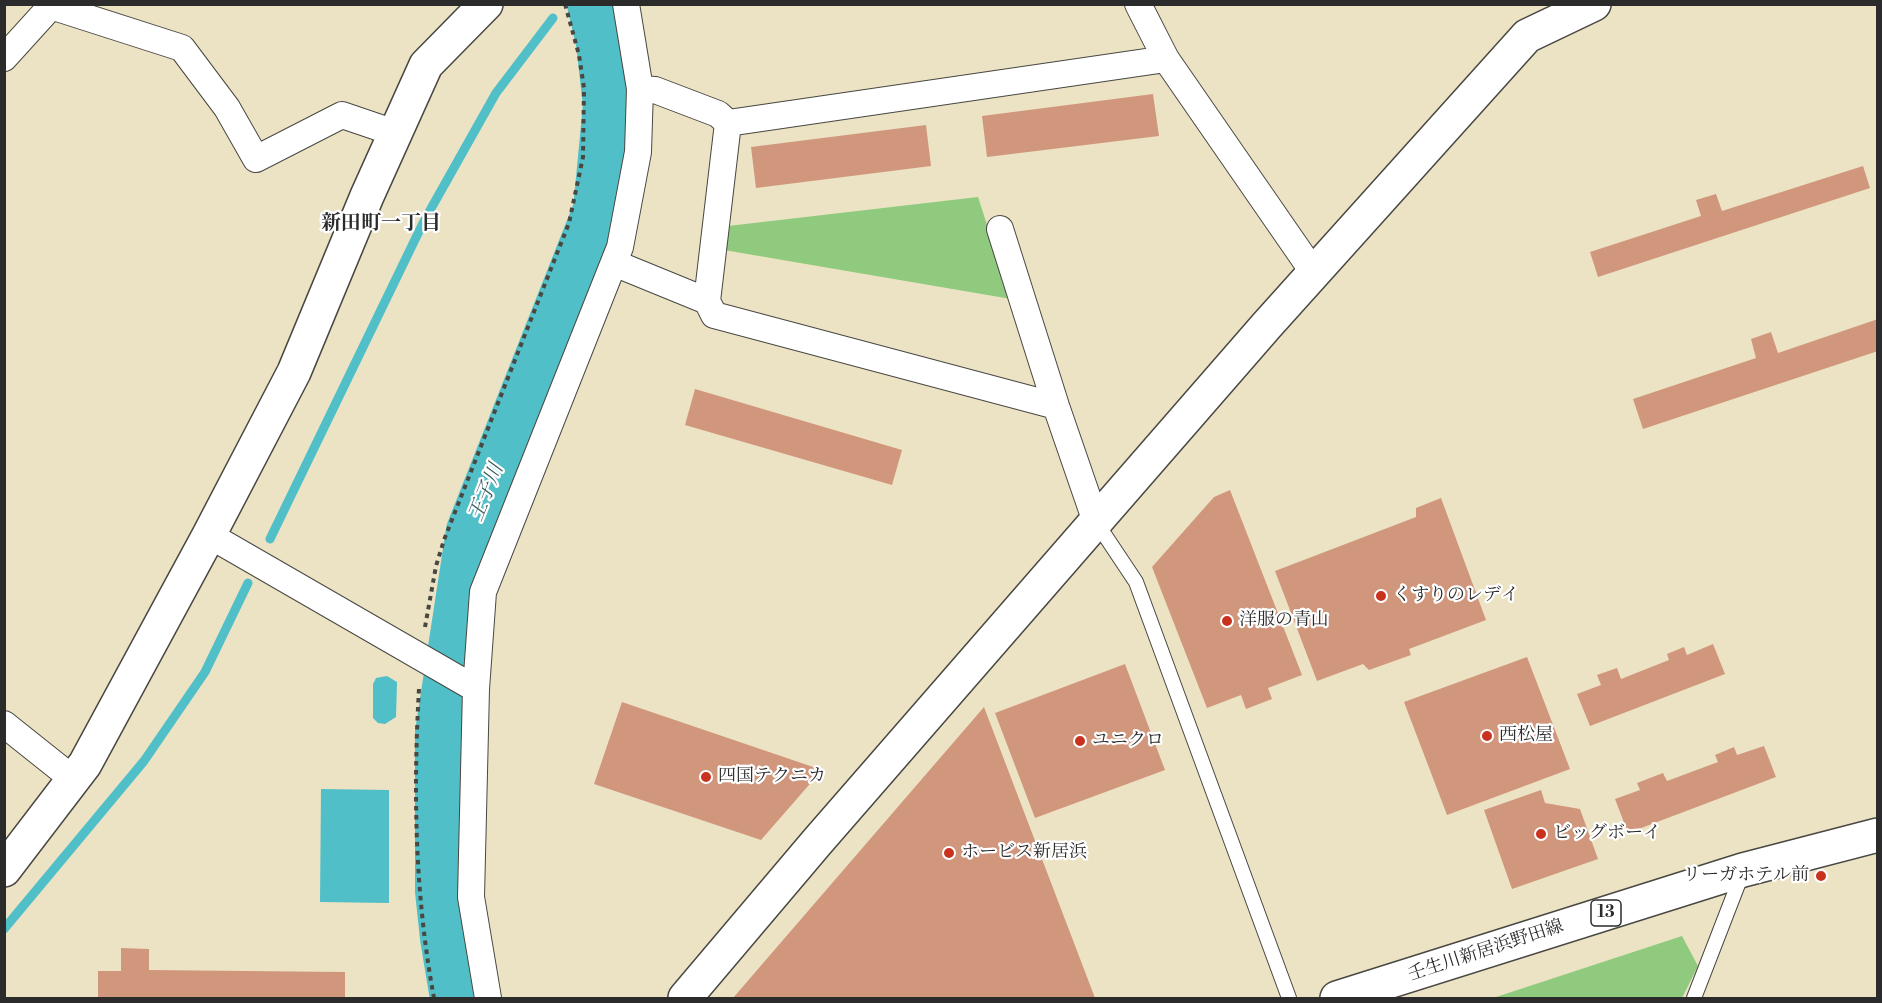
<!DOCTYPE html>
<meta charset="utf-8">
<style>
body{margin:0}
#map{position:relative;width:1882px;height:1003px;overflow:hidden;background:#ece3c4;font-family:"Libre Bodoni",serif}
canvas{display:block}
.frame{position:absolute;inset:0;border:6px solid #2b2b2b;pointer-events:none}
</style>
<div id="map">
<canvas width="1882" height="1003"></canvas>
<div class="frame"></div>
</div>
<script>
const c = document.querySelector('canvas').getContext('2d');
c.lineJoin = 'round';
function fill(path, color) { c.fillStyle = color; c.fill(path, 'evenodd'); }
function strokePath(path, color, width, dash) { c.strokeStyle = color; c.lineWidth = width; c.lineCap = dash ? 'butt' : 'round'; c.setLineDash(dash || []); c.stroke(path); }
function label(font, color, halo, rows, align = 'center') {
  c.font = font + ' "Libre Bodoni","Noto Serif JP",serif'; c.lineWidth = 4.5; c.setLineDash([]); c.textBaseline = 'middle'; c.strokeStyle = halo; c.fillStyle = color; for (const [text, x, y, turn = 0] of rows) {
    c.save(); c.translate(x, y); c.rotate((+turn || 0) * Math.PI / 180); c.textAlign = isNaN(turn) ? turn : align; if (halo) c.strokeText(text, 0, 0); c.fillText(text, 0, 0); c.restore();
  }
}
fill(new Path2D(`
 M978 197 1011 299 724 250 728 226Z
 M1682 936 1698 966 1682 998H1493Z`), '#8fca7e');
fill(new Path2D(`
 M387 676 397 682 396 717 385 724 378 723 373 718V684L376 678Z
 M321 789 389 790V903L320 902Z`), '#51bfc7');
strokePath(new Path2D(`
 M270 539 424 221 496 93 553 18
 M4 929 144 761 205 672 248 583`), '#51bfc7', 9);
strokePath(new Path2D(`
 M456 998 446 938 441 891V733L472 531 599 210 609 105 602 43 593 4`), '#51bfc7', 52);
fill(new Path2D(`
 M1153 94 1159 136 987 157 982 116Z
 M926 125 931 166 756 188 751 147Z
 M1863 166 1870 188 1598 277 1590 252 1701 216 1696 200 1716 194 1722 211Z
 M1878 319V351L1643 429 1633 399 1756 358 1751 339 1771 332 1778 353Z
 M695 389 902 450 892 485 685 425Z
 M1230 490 1302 675 1268 688 1272 699 1246 709 1241 695 1207 708 1152 567 1214 497Z
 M1441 498 1486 620 1409 649 1411 655 1369 670 1363 664 1317 681 1275 571 1416 517V508Z
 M1713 644 1725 674 1590 726 1577 694 1601 685 1597 675 1617 668 1621 679 1669 660 1667 654 1684 647 1687 655Z
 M1527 657 1570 769 1447 815 1404 702Z
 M1125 664 1165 770 1035 818 995 713Z
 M622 702 822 770 761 840 594 784Z
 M984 707 1095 998H733Z
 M1764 746 1776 777 1628 833 1615 799 1640 790 1637 783 1663 773 1667 781 1718 762 1715 755 1734 747 1737 755Z
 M1541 790 1545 803 1580 809 1598 859 1512 889 1484 810Z
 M121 948 149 949V970L345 972V998H98V971H121Z`), '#d1977d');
const lane = new Path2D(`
 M1096 522 1136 582 1289 998
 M1694 998 1742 874`);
const street = new Path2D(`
 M1138 4 1166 59
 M51 6 182 48 227 108 256 159 342 115 395 133
 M4 58 53 4
 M640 89 655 90 718 114 728 123
 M1000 229 1056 406 1096 522
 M614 263 707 301
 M1056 406 714 315 707 301 728 123 1166 59 1314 273
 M209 535 476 689
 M4 724 73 779
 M488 998 471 897 476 689 483 592 620 247 638 152 640 89 626 4`);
const secondary = new Path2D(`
 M4 870 85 764 209 535 294 372 367 196 426 65 486 4
 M685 998 817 842 1267 325 1527 36 1594 4`);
const primary = new Path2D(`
 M1337 998 1743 870 1878 835`);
strokePath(lane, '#484742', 16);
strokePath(street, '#484742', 28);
strokePath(secondary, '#484742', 36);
strokePath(primary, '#484742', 36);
strokePath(new Path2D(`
 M425 627 436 566 444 540 569 223 583 157 584 88 579 55 565 4
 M419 689C413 793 415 896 434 998`), '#484742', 4, [4.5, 4.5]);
strokePath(lane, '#fff', 14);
strokePath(street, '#fff', 26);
strokePath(secondary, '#fff', 33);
strokePath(primary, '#fff', 33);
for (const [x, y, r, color] of [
 [1381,596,6,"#c8321e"],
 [1227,621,6,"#c8321e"],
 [1487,736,6,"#c8321e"],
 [1080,741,6,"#c8321e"],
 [706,777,6,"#c8321e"],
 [1541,834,6,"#c8321e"],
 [949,853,6,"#c8321e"],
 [1821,876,6,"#c8321e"]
]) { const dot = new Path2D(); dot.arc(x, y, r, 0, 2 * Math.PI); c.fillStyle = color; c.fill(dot); strokePath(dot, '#fff', 2); }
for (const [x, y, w] of [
 [1606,913,30]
]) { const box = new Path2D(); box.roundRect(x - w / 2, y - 13, w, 26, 4.5); c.fillStyle = '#fff'; c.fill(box); strokePath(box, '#2b2b2b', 1.5); }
label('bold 16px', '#2b2b2b', null, [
 ["13",1606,913]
]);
label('18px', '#2b2b2b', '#fff', [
 ["くすりのレデイ",1393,596],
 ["洋服の青山",1239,621],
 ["西松屋",1499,736],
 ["ユニクロ",1092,741],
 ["四国テクニカ",718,777],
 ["ビッグボーイ",1553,834],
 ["ホービス新居浜",961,853],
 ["リーガホテル前",1809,876,"right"]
], 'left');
label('18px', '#2b2b2b', '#fff', [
 ["壬生川新居浜野田線",1486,951,-18]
]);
label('bold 20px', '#2b2b2b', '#fff', [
 ["新田町一丁目",381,224]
]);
label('italic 20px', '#385f62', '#fff', [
 ["王子川",487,493,-68]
]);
</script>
